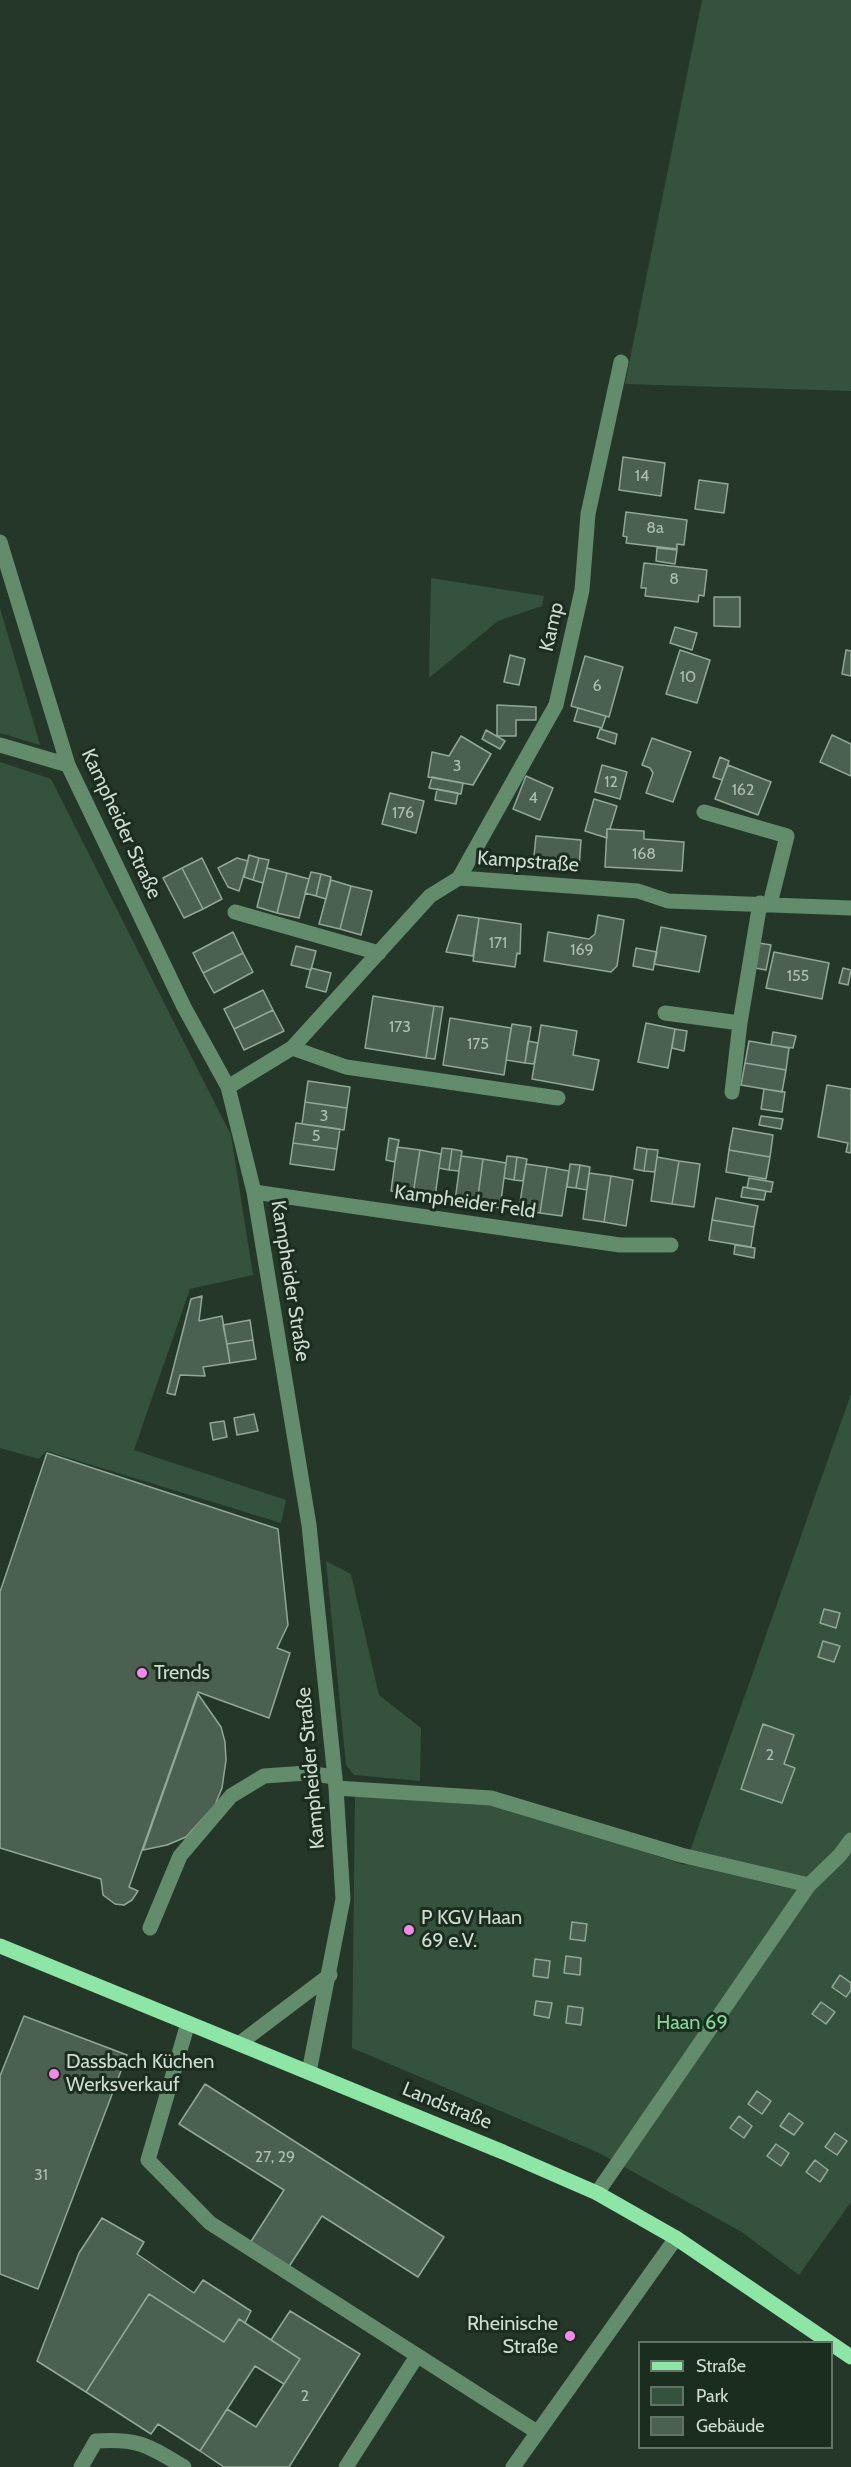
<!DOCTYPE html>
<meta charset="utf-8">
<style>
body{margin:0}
#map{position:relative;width:851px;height:2467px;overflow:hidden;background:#253729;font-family:Cabin,sans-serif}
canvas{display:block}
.legend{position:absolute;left:638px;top:2341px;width:195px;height:108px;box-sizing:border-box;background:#1b2d1f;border:2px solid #637367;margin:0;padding:8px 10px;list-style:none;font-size:18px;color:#d0dbd2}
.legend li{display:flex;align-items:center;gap:12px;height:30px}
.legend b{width:30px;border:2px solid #637367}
</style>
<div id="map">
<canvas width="851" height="2467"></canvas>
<ul class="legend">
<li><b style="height:8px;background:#8de6a5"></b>Straße</li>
<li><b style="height:16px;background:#34523c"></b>Park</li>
<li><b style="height:16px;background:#4c6051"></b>Gebäude</li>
</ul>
</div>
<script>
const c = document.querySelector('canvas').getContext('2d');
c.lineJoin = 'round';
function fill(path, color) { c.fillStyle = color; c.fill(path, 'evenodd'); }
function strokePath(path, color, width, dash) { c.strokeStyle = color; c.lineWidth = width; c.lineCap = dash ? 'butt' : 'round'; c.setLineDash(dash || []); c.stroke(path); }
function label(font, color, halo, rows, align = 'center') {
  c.font = font + ' Cabin,sans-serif'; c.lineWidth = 6; c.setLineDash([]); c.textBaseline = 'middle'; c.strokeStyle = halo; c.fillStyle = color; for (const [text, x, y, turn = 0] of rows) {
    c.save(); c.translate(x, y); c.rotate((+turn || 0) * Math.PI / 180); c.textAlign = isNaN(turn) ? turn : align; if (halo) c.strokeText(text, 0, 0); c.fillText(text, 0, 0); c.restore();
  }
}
fill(new Path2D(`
 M702 0H851V391L625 384Z
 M431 578 544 596 542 606 498 621 429 678Z
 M0 608 40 745 0 733Z
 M0 762 51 779 231 1135 253 1275 190 1289 134 1450 286 1500 281 1523 46 1451 39 1459 0 1448Z
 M851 1394V2202L799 2275 742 2232 597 2152 352 2048 355 1796 491 1803 685 1865Z
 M326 1561 351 1574 379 1695 421 1728 420 1781 354 1775 346 1765Z`), '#34523c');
const building = new Path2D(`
 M623 457 665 463 661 496 619 490Z
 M699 480 728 484 724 513 695 509Z
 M626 512 687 520 684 545 677 544V549L626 543 627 537 623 536Z
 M657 548 677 550 675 564 656 561Z
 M644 563 707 570 704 596 699 595 698 602 645 596 646 588H641Z
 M714 597H740V627L714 626Z
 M675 627 697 633 692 650 670 643Z
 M680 650 710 660 697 703 666 694Z
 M846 650 851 651V676L842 674Z
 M510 655 525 659 519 685 504 682Z
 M585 656 623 667 609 717 571 706Z
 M497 705 536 707V720H516V736H497Z
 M578 708 606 716 602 728 574 721Z
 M600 729 617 734 615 744 597 738Z
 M486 730 505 741 500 749 482 739Z
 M832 735 851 744V776L820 762Z
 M461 736 491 754 473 785 428 777 432 752 449 756Z
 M652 738 691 752 673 802 646 793 653 773 650 768 642 765Z
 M720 757 729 761 722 780 713 777Z
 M602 765 627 772 620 799 595 792Z
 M728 765 771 782 758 815 715 799Z
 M526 776 553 788 540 820 513 809Z
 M432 777 463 783 461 794 429 788Z
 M437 789 458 793 456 804 435 800Z
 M390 793 424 801 416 833 382 824Z
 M594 799 617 806 610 829H607V838L585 831Z
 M607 829 644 831V839L684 842 682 871 605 867Z
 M536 836 581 840 579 869 533 865Z
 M249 855 259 858 253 880 244 877Z
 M202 858 222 899 203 909 182 868Z
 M237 858 248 861 239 891 228 887 218 868Z
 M259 858 269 860 263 883 253 880Z
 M182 868 203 909 184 918 163 878Z
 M267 868 287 873 277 913 257 907Z
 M311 872 321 874 316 896 305 893Z
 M287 873 309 879 299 918 277 913Z
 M321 874 331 877 326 899 316 896Z
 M331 880 351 886 340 929 319 924Z
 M351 886 372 891 361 935 340 929Z
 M458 915 479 918 473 956 446 952Z
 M598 915 624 920 617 966 611 972 544 961 548 932 589 939 595 934Z
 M479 918 521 924 520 954 517 953 515 967 473 961Z
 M661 927 706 936 699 972 654 964Z
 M233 932 243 953 203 973 193 953Z
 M759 943 771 945 766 970 755 968Z
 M296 946 316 951 311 970 291 965Z
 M636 948 657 952 653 970 633 966Z
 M774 952 829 963 822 999 766 988Z
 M243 953 253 972 214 993 203 973Z
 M311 968 331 973 326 992 306 987Z
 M843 968 851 970 848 985 839 983Z
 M263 990 273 1010 234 1029 224 1009Z
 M373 996 434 1006 426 1058 365 1048Z
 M434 1006 443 1007 435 1059 426 1058Z
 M273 1010 284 1031 244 1050 234 1029Z
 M450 1018 511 1028 504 1075 443 1065Z
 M646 1023 675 1029 668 1068 638 1062Z
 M512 1024 531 1027 525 1063 506 1060Z
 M541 1025 577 1031 573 1055 599 1060 593 1090 532 1079Z
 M675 1029 687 1031 684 1051 672 1048Z
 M773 1032 796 1036 793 1048 771 1045Z
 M528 1041 538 1043 534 1064 525 1063Z
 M749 1041 789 1048 786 1070 745 1063Z
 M745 1063 786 1070 782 1092 741 1085Z
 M308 1081 350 1087 347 1108 305 1102Z
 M827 1085 851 1089V1153L846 1152 848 1143 818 1137Z
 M764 1089 785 1092 782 1112 761 1109Z
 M305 1102 347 1108 344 1130 302 1124Z
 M761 1116 783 1119 781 1129 759 1125Z
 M296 1123 340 1129 337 1149 293 1143Z
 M733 1128 773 1135 770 1157 729 1150Z
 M389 1138 399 1140 395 1162 386 1160Z
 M293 1143 337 1149 334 1170 290 1164Z
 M397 1147 420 1150 413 1194 391 1191Z
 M637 1147 647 1149 644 1171 634 1169Z
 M442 1148 452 1149 449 1170 439 1168Z
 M452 1149 462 1151 459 1171 449 1170Z
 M647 1149 658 1150 655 1172 644 1171Z
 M420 1150 441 1154 435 1197 413 1194Z
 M729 1150 770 1157 766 1179 726 1172Z
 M461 1156 483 1159 477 1204 455 1201Z
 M507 1156 517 1157 514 1180 504 1178Z
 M517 1157 527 1159 523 1181 514 1180Z
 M657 1157 679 1161 672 1204 651 1201Z
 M483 1159 506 1163 500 1208 477 1204Z
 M679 1161 700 1164 694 1207 672 1204Z
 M526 1164 547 1167 540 1213 519 1209Z
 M570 1164 580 1165 576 1188 567 1187Z
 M580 1165 590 1167 587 1190 576 1188Z
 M547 1167 569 1171 562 1216 540 1213Z
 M589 1173 611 1176 604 1222 583 1219Z
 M611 1176 633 1180 626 1226 604 1222Z
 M749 1178 773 1182 771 1192 747 1188Z
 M743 1187 766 1191 764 1200 741 1197Z
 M716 1198 758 1206 754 1227 712 1220Z
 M712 1220 754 1227 751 1247 709 1240Z
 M735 1245 755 1248 754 1258 734 1254Z
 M202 1296 199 1321 222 1316 230 1363 203 1367 205 1376 180 1375 175 1395 167 1393 191 1299Z
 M250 1320 253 1340 227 1344 223 1325Z
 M253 1340 256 1359 230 1363 227 1344Z
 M254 1414 258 1431 237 1435 234 1418Z
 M224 1421 227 1437 213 1440 210 1423Z
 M47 1453 278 1529 288 1625 277 1648 290 1653 269 1718 198 1692 129 1887 138 1891 132 1900 124 1905 115 1904 103 1895 101 1879 0 1848V1592Z
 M824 1609 840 1613 836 1628 820 1623Z
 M823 1641 840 1646 834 1662 818 1657Z
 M198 1694 221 1727 225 1742 226 1760 222 1788 215 1805 186 1837 167 1845 143 1850Z
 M763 1724 794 1735 784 1764 795 1768 782 1803 741 1789Z
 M572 1922 587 1924 585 1941 570 1939Z
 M566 1956 581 1958 580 1975 564 1973Z
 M535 1959 550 1961 548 1978 533 1976Z
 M840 1975 851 1983V1990L846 1997 832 1987Z
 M536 2001 552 2003 549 2018 534 2015Z
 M821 2002 835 2012 826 2024 812 2014Z
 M568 2006 583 2008 581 2025 566 2023Z
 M24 2016 127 2055 38 2289 0 2274V2076Z
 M205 2084 444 2237 418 2277 322 2216 288 2268 250 2243 284 2190 179 2124Z
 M757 2091 771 2101 762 2114 748 2104Z
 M789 2113 803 2123 794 2135 780 2126Z
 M739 2116 752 2126 744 2138 730 2128Z
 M835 2133 847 2141 837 2155 825 2147Z
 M776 2144 789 2153 781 2166 767 2156Z
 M815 2160 828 2170 820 2182 806 2172Z
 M102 2218 144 2242 137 2254 194 2293 203 2280 251 2311 245 2323 239 2319 224 2342 149 2294 86 2392 37 2361 79 2253Z
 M149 2294 224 2342 239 2319 300 2359 284 2384 255 2366 200 2451 158 2424 151 2434 86 2392Z
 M290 2311 360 2354 289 2467H224L200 2451 227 2409 256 2427 284 2384 300 2359 271 2340Z`);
fill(building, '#4c6051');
strokePath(building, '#92a897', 1.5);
strokePath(new Path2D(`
 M0 542 68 765 184 1007 228 1087 254 1192 309 1525 336 1788 343 1899 309 2072
 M0 745 68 765
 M704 812 787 836 770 904
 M459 878 556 705 582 590 588 514 621 362
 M235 912 379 953
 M665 1013 740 1023 760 903
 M292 1048 346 1067 558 1098
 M228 1087 292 1048 430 896 459 878 638 891 668 901 851 908
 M732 1092 740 1023
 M254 1192 620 1245H671
 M336 1788 491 1798 681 1855 809 1885
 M150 1928 180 1856 231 1796 264 1776 306 1773 335 1777
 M188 2023 148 2160 210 2223 537 2432
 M240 2043 330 1975
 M597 2193 809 1885 840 1855 851 1840
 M81 2467 96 2441C139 2438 149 2446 184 2467
 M346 2467 417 2356
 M513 2467 676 2238`), '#628c6c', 15);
strokePath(new Path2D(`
 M0 1946 503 2152 597 2193 676 2238 851 2357`), '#8de6a5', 15);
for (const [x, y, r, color] of [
 [142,1673,6,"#f888eb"],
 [409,1930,6,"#f888eb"],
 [54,2074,6,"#f888eb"],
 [570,2336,6,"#f888eb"]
]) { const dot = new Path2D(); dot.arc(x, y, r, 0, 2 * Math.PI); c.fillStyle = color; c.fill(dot); strokePath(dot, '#1b2d1f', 2); }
label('16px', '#afbcb2', null, [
 ["14",642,476],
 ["8a",655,528],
 ["8",674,579],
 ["10",688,677],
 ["6",597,686],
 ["3",457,766],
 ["12",611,782],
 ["162",743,790],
 ["4",533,798],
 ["176",403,813],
 ["168",644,854],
 ["171",498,943],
 ["169",582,950],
 ["155",798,976],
 ["173",400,1027],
 ["175",478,1044],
 ["3",324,1116],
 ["5",316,1136],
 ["2",770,1755],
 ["27, 29",275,2157],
 ["31",41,2175],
 ["2",305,2396]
]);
label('20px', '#d0dbd2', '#1b2d1f', [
 ["Kamp",552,627,-77],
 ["Kampheider Straße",121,824,65],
 ["Kampstraße",528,862,4],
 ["Kampheider Feld",465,1202,8],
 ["Kampheider Straße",290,1281,81],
 ["Kampheider Straße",311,1768,-95],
 ["Landstraße",447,2106,22]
]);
label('20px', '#d0dbd2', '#1b2d1f', [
 ["Trends",154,1673],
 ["P KGV Haan",421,1918],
 ["69 e.V.",421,1941],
 ["Dassbach Küchen",66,2062],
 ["Werksverkauf",66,2085],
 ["Rheinische",558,2324,"right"],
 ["Straße",558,2347,"right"]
], 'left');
label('20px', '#86d79c', '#1b2d1f', [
 ["Haan 69",692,2023]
]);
</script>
